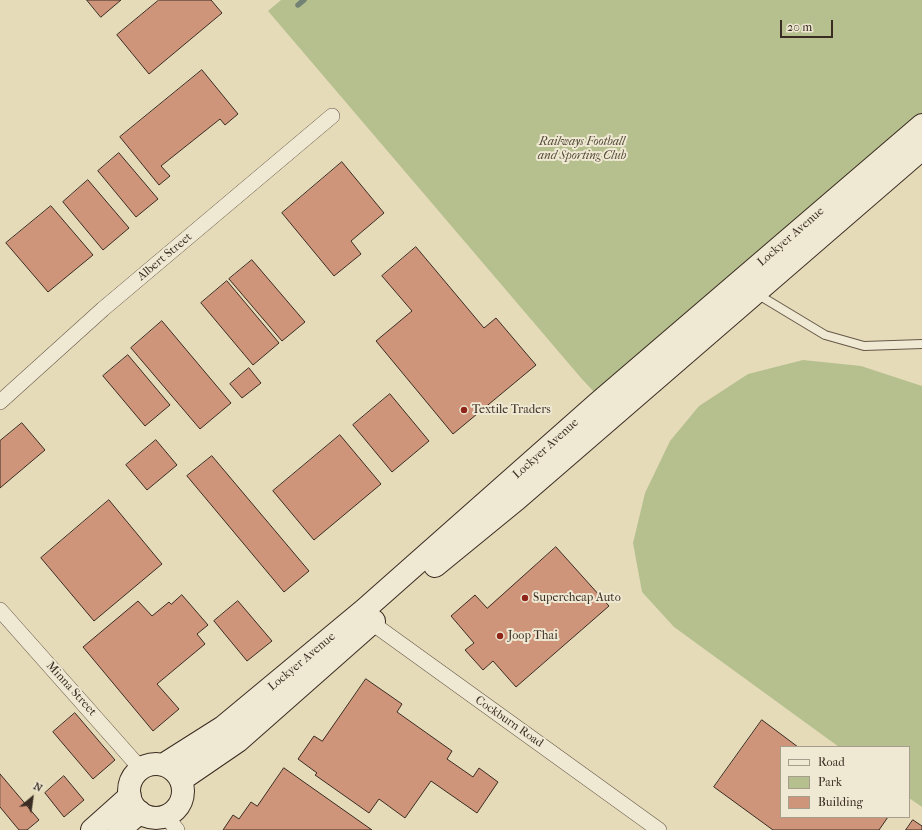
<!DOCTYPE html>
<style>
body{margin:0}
#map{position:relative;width:922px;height:830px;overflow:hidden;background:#e6dbb9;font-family:"IM FELL French Canon",serif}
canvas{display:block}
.legend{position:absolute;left:780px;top:746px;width:130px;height:72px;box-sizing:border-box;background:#efe8d2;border:1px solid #a79d8c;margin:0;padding:5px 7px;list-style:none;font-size:12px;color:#3a2c22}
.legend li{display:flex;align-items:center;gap:8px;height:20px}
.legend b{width:20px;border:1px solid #a79d8c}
.north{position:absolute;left:12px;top:778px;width:40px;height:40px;-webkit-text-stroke:3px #efe8d2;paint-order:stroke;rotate:29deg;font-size:11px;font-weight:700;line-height:16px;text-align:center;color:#3a2c22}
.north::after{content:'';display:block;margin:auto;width:14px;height:18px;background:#3a2c22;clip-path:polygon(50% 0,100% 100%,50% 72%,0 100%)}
.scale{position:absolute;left:780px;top:20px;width:53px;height:18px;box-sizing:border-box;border:2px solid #3a2c22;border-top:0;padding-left:5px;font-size:12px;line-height:14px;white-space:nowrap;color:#3a2c22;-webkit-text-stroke:3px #efe8d2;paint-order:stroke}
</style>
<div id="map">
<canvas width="922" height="830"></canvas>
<ul class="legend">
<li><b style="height:5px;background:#efe8d2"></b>Road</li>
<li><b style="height:11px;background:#b6c08f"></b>Park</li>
<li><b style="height:11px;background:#cf957a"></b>Building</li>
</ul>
<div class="north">N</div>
<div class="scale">20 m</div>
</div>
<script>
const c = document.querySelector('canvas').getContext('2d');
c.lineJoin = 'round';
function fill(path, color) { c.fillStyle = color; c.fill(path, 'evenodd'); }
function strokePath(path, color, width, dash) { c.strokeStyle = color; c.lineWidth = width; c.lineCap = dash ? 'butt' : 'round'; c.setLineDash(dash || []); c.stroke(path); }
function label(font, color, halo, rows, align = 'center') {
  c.font = font + ' "IM FELL French Canon",serif'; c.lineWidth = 4; c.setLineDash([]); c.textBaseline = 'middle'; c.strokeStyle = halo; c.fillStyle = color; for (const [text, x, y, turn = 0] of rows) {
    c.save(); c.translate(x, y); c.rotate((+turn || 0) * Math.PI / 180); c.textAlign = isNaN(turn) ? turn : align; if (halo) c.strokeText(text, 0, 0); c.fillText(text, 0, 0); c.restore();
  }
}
fill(new Path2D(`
 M281 0H922V115L608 407 581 378 268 11Z
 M803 360 861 366 922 386V807L909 798V747H839L674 627 642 592 633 543 645 493 670 441 699 406 748 374Z`), '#b6c08f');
strokePath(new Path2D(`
 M298 5 304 0`), '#728274', 5.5);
const building = new Path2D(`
 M87 0H121L101 17Z
 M159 0H211L222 13 149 74 117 35Z
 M202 70 238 114 225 125 220 119 161 166 170 176 159 185 120 137Z
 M119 153 158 199 136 217 98 171Z
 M342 162 384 213 351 241 361 254 334 276 282 213Z
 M88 180 129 228 103 250 63 202Z
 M51 206 93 255 48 292 6 243Z
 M416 247 484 328 496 318 536 365 453 434 376 341 412 311 382 276Z
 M252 260 305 322 282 341 229 279Z
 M227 281 279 343 253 365 201 303Z
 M162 321 231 403 200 429 131 348Z
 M128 355 170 405 145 426 103 376Z
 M249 368 261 383 242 398 230 384Z
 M390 394 429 441 392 472 353 425Z
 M22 423 45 450 0 488V441Z
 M340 435 381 484 314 540 273 491Z
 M156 440 177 465 147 490 126 465Z
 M212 456 309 571 284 592 187 476Z
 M109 500 162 564 94 621 41 558Z
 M556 547 609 606 516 687 493 661 483 670 465 650 474 643 451 616 475 595 487 608Z
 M182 595 208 625 197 634 205 644 157 684 179 709 153 731 83 647 138 601 152 616 169 602 171 604Z
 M238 601 272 641 247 661 214 621Z
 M366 679 402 704 397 712 452 751 447 759 473 777 479 768 498 782 477 813 431 781 405 818 379 799 369 813 315 775 317 773 298 759 314 736 322 741Z
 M75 713 115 760 93 779 53 732Z
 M762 720 798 747H781V817H888L879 830H773L714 787Z
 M284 768 372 830H223L233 815 239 819 251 802 257 806Z
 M0 774 39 820 27 830H19L0 807Z
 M64 776 84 800 64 817 45 793Z
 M913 820 922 826V830H906Z`);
fill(building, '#cf957a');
strokePath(building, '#3a2c22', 1);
const lane = new Path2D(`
 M757 294 825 335 864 346 922 344`);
const street = new Path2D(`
 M0 402 103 309 332 116
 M0 610 141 769
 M365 618 659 830
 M166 816 177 830`);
const secondary = new Path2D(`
 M435 566 517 499 922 149
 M129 791a27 27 0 1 1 54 0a27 27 0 1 1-54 0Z
 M163 765 223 727 364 610 598 403 922 125
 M181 780 238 741 374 621
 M92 830 130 796
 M120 830 140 812`);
strokePath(lane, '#655848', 10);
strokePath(street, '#655848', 16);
strokePath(secondary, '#3a2c22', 24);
strokePath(lane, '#efe8d2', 8);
strokePath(street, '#efe8d2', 15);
strokePath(secondary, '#efe8d2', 22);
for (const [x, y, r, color] of [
 [464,410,4,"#8f2418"],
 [525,598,4,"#8f2418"],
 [500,636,4,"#8f2418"]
]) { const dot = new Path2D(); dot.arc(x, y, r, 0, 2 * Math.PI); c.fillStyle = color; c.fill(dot); strokePath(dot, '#efe8d2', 1.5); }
label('italic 12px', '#534a38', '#efe8d2', [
 ["Railways Football",582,142],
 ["and Sporting Club",582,156]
]);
label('12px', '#3a2c22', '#efe8d2', [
 ["Lockyer Avenue",791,237,-41],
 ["Albert Street",165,257,-40],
 ["Lockyer Avenue",546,449,-42],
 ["Lockyer Avenue",302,662,-40],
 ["Minna Street",71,689,48],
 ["Cockburn Road",509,722,35]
]);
label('12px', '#3a2c22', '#efe8d2', [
 ["Textile Traders",472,410],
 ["Supercheap Auto",533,598],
 ["Joop Thai",508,636]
], 'left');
</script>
